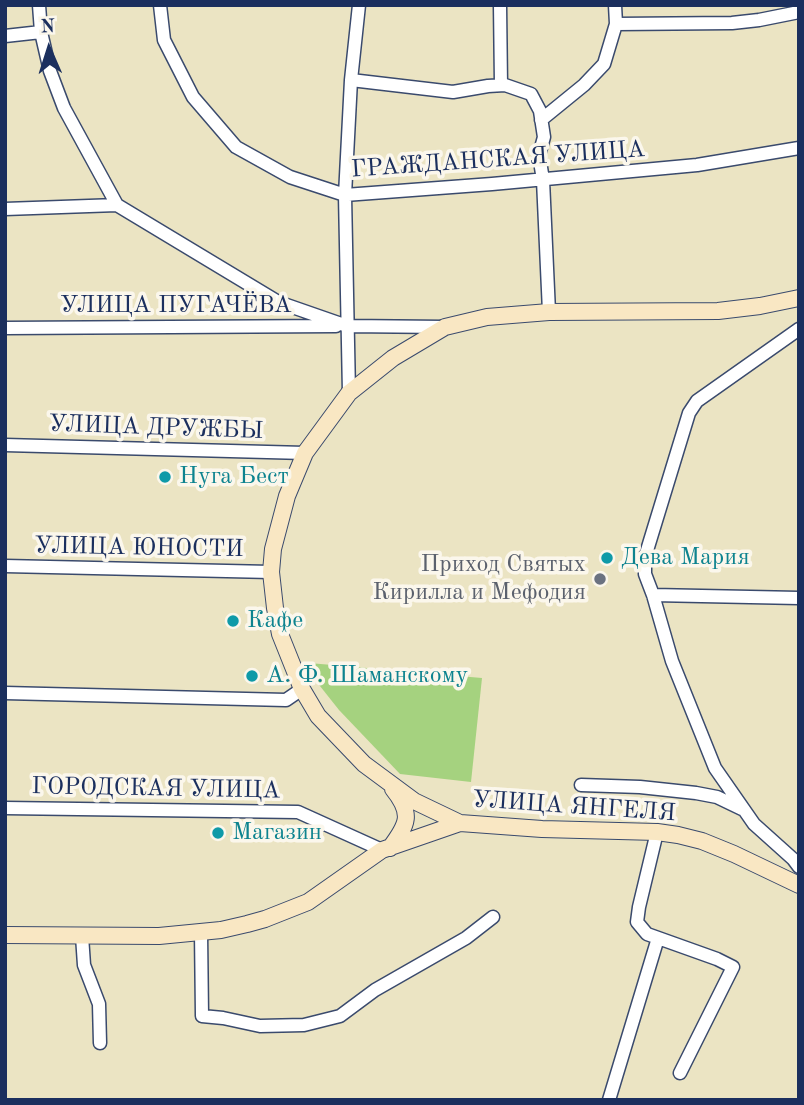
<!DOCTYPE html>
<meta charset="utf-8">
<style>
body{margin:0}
#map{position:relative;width:804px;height:1105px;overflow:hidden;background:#ebe4c3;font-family:"Old Standard TT",serif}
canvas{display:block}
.frame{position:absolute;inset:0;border:7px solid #1b2f5e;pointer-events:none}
.north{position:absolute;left:14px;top:14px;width:70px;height:70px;-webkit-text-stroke:5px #fbf7ec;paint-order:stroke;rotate:357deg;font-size:19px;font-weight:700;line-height:28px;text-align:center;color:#1b2f5e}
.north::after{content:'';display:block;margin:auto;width:24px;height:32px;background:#1b2f5e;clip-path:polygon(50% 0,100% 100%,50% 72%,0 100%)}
</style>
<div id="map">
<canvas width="804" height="1105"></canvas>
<div class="frame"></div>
<div class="north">N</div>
</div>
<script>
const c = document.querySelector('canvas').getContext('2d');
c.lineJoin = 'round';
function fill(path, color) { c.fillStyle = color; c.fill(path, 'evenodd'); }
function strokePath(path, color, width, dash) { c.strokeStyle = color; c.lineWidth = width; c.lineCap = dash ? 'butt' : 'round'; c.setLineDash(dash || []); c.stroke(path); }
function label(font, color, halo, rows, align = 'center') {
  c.font = font + ' "Old Standard TT",serif'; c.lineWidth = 7; c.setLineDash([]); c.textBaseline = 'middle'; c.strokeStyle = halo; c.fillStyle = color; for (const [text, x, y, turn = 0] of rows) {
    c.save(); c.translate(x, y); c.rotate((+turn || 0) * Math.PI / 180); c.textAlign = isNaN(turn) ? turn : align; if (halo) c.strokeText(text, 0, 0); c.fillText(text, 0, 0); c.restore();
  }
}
fill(new Path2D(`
 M309 663 482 678 471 782 400 774 339 710 316 681Z`), '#a5d27f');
const street = new Path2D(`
 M39 5 41 32 50 71 64 108 117 205 278 302 347 326 445 327
 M160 5 164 40 193 97 236 147 290 177 345 195 492 184 697 165 799 148
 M500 5 501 85
 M615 5 616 24 732 23 759 20 799 12
 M5 36 41 32
 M351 80 453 92 488 86 505 85 531 94 540 111 544 137 539 155 543 180 549 312
 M541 120 584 85 604 64 616 24
 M5 209 117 205
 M5 328 336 326
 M799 329 697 401 689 413 645 557V574L653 595 672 661 715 768 754 824 793 859 799 867
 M349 393 345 195 351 80 359 5
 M5 445 305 453
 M5 566 271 572
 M653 595 799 598
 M5 693 286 700 302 689
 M581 785 640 787 696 793 717 797 742 809
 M5 808 298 812 382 850
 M657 832 639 907 637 922 647 934 717 959 733 967 680 1073
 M201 932 202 1016 223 1018 260 1026 304 1025 340 1016 375 990 466 938 493 917
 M82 936 84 965 99 1004 100 1043
 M609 1100 658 938`);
const secondary = new Path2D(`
 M799 298 760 306 718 311 549 312 487 317 445 327 393 358 349 393 305 453 287 496 273 549 271 572 275 608 280 634 302 689 318 716 364 764 414 801 460 823 542 829 657 832 678 835 702 841 734 854 799 885
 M390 848C408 824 413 814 393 789
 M5 935 159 936 221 930 247 924 265 919 308 902 382 850 460 823`);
strokePath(street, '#3a4a6d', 15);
strokePath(secondary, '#3a4a6d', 18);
strokePath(street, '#fff', 12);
strokePath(secondary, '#f9e7c3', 16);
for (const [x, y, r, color] of [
 [165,477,7,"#0f9aa8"],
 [607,558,7,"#0f9aa8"],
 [600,579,7,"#6b7280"],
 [233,621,7,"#0f9aa8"],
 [252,676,7,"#0f9aa8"],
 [218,833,7,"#0f9aa8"]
]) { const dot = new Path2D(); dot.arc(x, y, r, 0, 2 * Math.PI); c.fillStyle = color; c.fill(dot); strokePath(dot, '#fbf7ec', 2.5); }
label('24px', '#1b2f5e', '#fbf7ec', [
 ["ГРАЖДАНСКАЯ УЛИЦА",498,160,-4],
 ["УЛИЦА ПУГАЧЁВА",176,306],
 ["УЛИЦА ДРУЖБЫ",156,428,2],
 ["УЛИЦА ЮНОСТИ",139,548,1],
 ["ГОРОДСКАЯ УЛИЦА",156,789,1],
 ["УЛИЦА ЯНГЕЛЯ",574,807,4]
]);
label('24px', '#0d838f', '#fbf7ec', [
 ["Нуга Бест",179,477],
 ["Дева Мария",621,558],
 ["Кафе",247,621],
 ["А. Ф. Шаманскому",266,676],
 ["Магазин",232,833]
], 'left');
label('24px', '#5b616d', '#fbf7ec', [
 ["Приход Святых",586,565],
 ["Кирилла и Мефодия",586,593]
], 'right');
</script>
